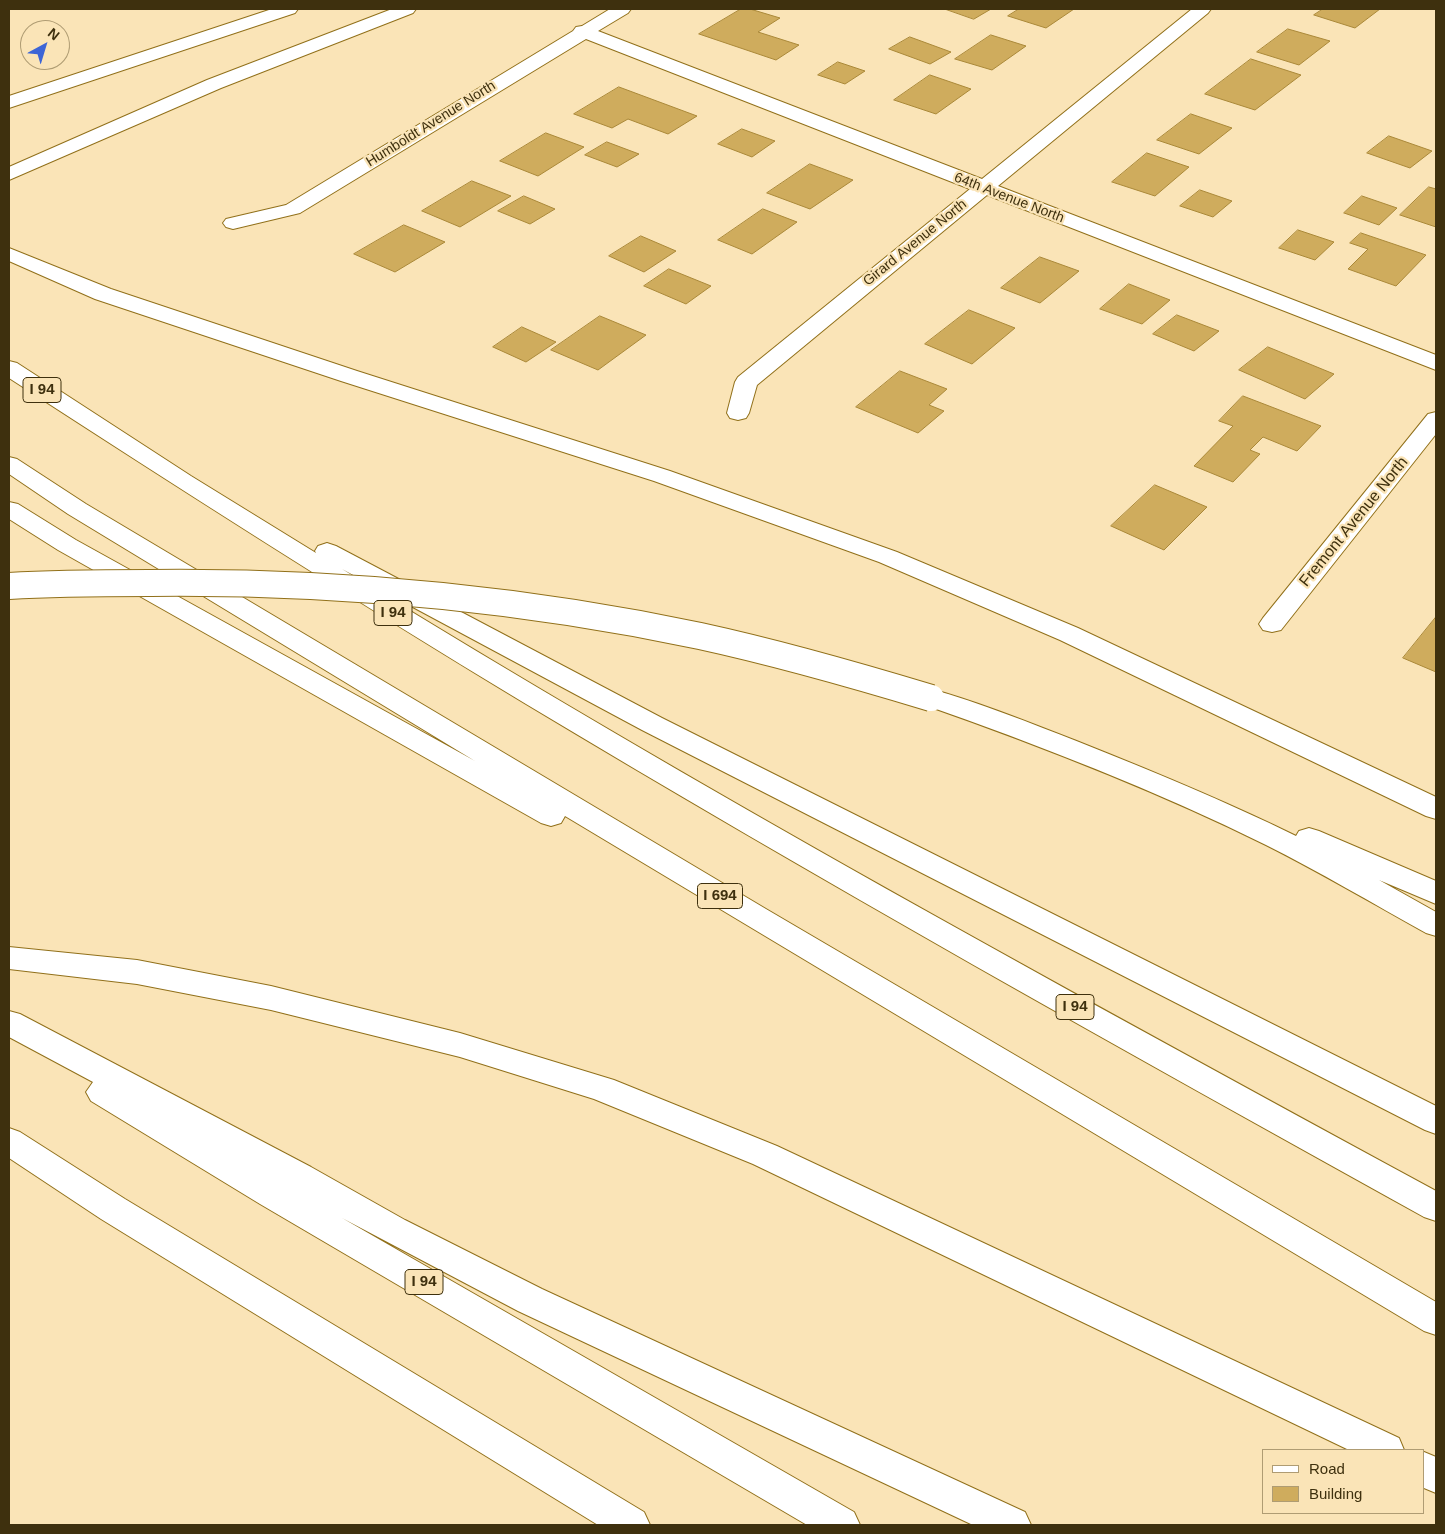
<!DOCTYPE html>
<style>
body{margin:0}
#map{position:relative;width:1445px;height:1534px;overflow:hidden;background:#fae4b7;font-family:Helvetica,sans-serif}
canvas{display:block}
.frame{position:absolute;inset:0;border:10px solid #3e300e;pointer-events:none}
.legend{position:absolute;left:1262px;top:1449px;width:162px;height:65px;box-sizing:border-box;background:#fae4b7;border:1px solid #af9c73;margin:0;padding:6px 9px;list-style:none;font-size:15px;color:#3e300e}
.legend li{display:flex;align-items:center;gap:10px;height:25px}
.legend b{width:25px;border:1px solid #af9c73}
.north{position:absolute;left:20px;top:20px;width:50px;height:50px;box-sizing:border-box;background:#fae4b7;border:1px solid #af9c73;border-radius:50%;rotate:39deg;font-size:14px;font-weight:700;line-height:20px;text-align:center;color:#3e300e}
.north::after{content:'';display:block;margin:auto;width:18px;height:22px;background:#3d65d6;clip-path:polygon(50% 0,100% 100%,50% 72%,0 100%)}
</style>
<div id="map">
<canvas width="1445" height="1534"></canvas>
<div class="frame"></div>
<ul class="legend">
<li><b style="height:6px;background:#fff"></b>Road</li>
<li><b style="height:14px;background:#cfac5d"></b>Building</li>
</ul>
<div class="north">N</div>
</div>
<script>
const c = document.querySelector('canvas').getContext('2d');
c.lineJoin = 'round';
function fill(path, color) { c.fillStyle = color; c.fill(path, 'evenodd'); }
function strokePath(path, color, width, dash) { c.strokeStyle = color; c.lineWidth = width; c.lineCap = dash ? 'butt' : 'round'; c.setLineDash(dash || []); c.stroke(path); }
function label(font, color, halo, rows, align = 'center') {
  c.font = font + ' Helvetica,sans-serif'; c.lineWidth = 4.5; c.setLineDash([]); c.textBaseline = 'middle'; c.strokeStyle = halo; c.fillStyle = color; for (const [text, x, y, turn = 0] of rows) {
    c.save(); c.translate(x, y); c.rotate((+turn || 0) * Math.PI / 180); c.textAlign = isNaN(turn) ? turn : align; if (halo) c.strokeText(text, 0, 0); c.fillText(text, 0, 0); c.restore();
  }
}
const building = new Path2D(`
 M741 9H750L780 18 758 32 799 45 776 60 699 34Z
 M945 9H991L974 19Z
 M1019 9H1074L1046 28 1008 16Z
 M1323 9H1380L1355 28 1314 15Z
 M1288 29 1330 41 1299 65 1257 52Z
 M991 35 1026 46 992 70 955 59Z
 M910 37 951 52 930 64 889 49Z
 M1251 59 1301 75 1255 110 1205 94Z
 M838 62 865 71 845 84 818 75Z
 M930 75 971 89 936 114 894 100Z
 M619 87 697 116 668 134 628 119 612 128 574 114Z
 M1191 114 1232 128 1199 154 1157 140Z
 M742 129 775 141 752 157 718 144Z
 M546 133 584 147 538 176 500 161Z
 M1389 136 1432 151 1410 168 1367 153Z
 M607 142 639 154 617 167 585 155Z
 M1147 153 1189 167 1155 196 1112 182Z
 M810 164 853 180 810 209 767 193Z
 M472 181 511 196 460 227 422 211Z
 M1429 187 1436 189V227L1400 215Z
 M1200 190 1232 201 1213 217 1180 206Z
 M524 196 555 209 530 224 498 211Z
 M1362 196 1397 208 1379 225 1344 213Z
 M763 209 797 222 752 254 718 240Z
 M404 225 445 242 395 272 354 254Z
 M1298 230 1334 242 1315 260 1279 248Z
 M1361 233 1426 255 1396 286 1348 269 1368 249 1350 243Z
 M641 236 676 251 644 272 609 256Z
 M1040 257 1079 271 1040 303 1001 288Z
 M669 269 711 286 686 304 644 286Z
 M1129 284 1170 300 1142 324 1100 309Z
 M969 310 1015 328 972 364 925 344Z
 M1177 315 1219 331 1194 351 1153 334Z
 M600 316 646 335 598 370 551 350Z
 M522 327 556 342 526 362 493 347Z
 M1268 347 1334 374 1305 399 1239 370Z
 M900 371 947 389 929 405 944 411 918 433 856 407Z
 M1243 396 1321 426 1297 451 1263 437 1250 450 1260 454 1233 482 1194 466 1233 426 1219 421Z
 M1155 485 1207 507 1164 550 1111 526Z
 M1436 617V672L1403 658Z`);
fill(building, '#cfac5d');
strokePath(building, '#aa8838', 1);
const street = new Path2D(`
 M610 9H631L628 13 598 31 982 179 1192 9H1211L1208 13 998 186 1436 355V370L987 195 757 385 749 413 746 418 738 420 730 418 727 413 735 382 738 377 970 189 586 39 300 213 233 229 226 227 223 223 226 219 286 205 573 31 576 27 582 26Z
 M1436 412V434L1281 630 1272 632 1263 630 1259 624 1263 618 1428 414Z`);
const highway = new Path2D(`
 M272 9H298L295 13 9 108V96Z
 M392 9H416L413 13 221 88 9 180V167L207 80Z
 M9 248 111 289 357 371 670 471 897 552 1078 628 1436 797V819L1426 816 1060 640 879 562 654 481 341 381 95 299 9 261Z
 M9 361 17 363 191 476 316 553 315 551 318 546 327 543 336 546 662 718 1436 1106V1134L1425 1130 642 730 342 569C699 790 1068 991 1436 1191V1221L1424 1217C1123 1050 822 882 526 704 352 599 180 489 9 378Z
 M9 457 17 459 86 504 766 909 1436 1302V1335L1424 1331 565 816 561 823 551 826 541 823 58 550 9 519V502L18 504 76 540 475 761 68 514 9 474Z
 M931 689C981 703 1030 723 1079 742 1152 771 1225 801 1296 836L1299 831 1309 828 1319 831 1436 881V904L1379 880 1436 912V936L1426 933C1372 903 1320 872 1266 845 1155 790 1039 745 922 704L918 698 922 692Z
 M9 947 137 960 271 986 460 1033 614 1080 777 1146 1399 1438 1404 1450H1349L753 1164 594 1099 460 1057 271 1010 137 984 9 969Z
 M9 1011 20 1014 311 1167 405 1220 542 1289 1025 1512 1031 1525H973L518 1311 342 1218 854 1512 860 1525H807L260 1204 91 1101 86 1092 93 1082 9 1037Z
 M9 1128 20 1132 125 1199 644 1512 650 1525H598L101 1219 9 1158Z
 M1424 1452 1436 1457V1493L1424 1488Z`);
strokePath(street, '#91701a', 2);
strokePath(highway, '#91701a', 2);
fill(street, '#fff');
fill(highway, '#fff');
const highwayBridge = new Path2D(`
 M9 586C56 583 103 583 150 583 334 581 519 598 700 636 778 653 855 675 931 698`);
strokePath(highwayBridge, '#91701a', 28, []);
strokePath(highwayBridge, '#fff', 26);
label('14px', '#3e300e', '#fae4b7', [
 ["Humboldt Avenue North",431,124,-32],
 ["64th Avenue North",1009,198,21],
 ["Girard Avenue North",915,243,-39]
]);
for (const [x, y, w] of [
 [42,390,38],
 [393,613,38],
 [720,896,45],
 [1075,1007,38],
 [424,1282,38]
]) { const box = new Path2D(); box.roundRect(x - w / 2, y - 12.5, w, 25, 4); c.fillStyle = '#fae4b7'; c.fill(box); strokePath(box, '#3e300e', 1); }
label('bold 15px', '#3e300e', null, [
 ["I 94",42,390],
 ["I 94",393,613],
 ["I 694",720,896],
 ["I 94",1075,1007],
 ["I 94",424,1282]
]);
label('16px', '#3e300e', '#fae4b7', [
 ["Fremont Avenue North",1354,522,-51]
]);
</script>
